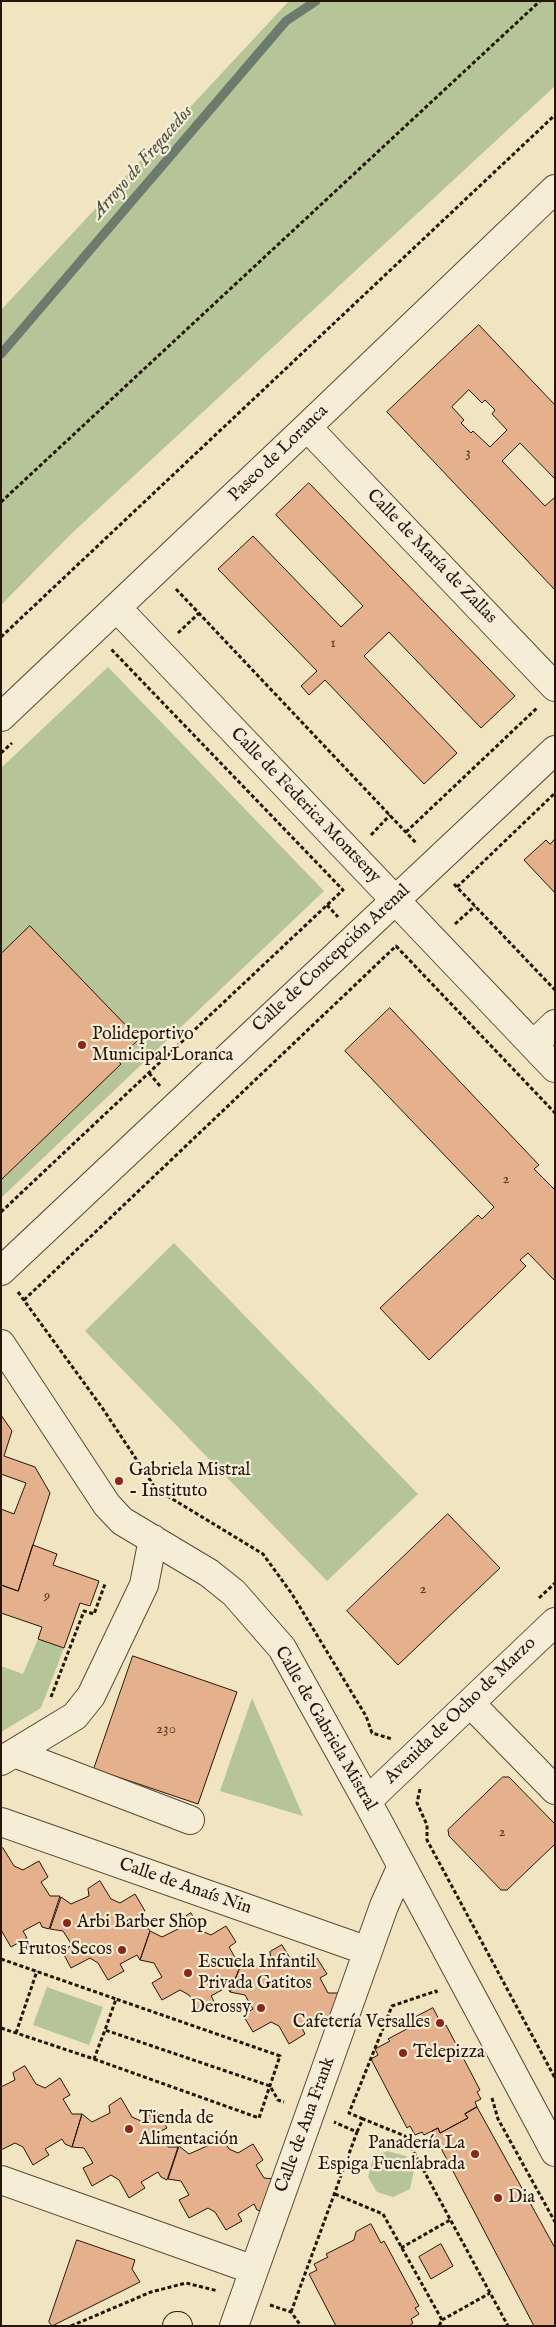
<!DOCTYPE html>
<meta charset="utf-8">
<style>
body{margin:0}
#map{position:relative;width:556px;height:2327px;overflow:hidden;background:#f1e4c1;font-family:"IM FELL English",serif}
canvas{display:block}
.frame{position:absolute;inset:0;border:2px solid #261609;pointer-events:none}
</style>
<div id="map">
<canvas width="556" height="2327"></canvas>
<div class="frame"></div>
</div>
<script>
const c = document.querySelector('canvas').getContext('2d');
c.lineJoin = 'round';
function fill(path, color) { c.fillStyle = color; c.fill(path, 'evenodd'); }
function strokePath(path, color, width, dash) { c.strokeStyle = color; c.lineWidth = width; c.lineCap = dash ? 'butt' : 'round'; c.setLineDash(dash || []); c.stroke(path); }
function label(font, color, halo, rows, align = 'center') {
  c.font = font + ' "IM FELL English",serif'; c.lineWidth = 4.5; c.setLineDash([]); c.textBaseline = 'middle'; c.strokeStyle = halo; c.fillStyle = color; for (const [text, x, y, turn = 0] of rows) {
    c.save(); c.translate(x, y); c.rotate((+turn || 0) * Math.PI / 180); c.textAlign = isNaN(turn) ? turn : align; if (halo) c.strokeText(text, 0, 0); c.fillText(text, 0, 0); c.restore();
  }
}
fill(new Path2D(`
 M289 1H555V86L70 535 1 605V310Z
 M108 667 324 891 1 1198V768Z
 M174 1243 418 1494 327 1581 85 1331Z
 M38 1639 64 1648 41 1708 1 1732V1666L23 1674Z
 M252 1698 303 1816 220 1791Z
 M47 1987 103 2007 89 2045 33 2025Z
 M387 2151 406 2156 414 2170 410 2189 393 2197 377 2192 368 2177 373 2158Z`), '#b5c597');
strokePath(new Path2D(`
 M1 354 286 21 316 1`), '#6c7b6d', 9);
const building = new Path2D(`
 M479 325 555 405V479L520 443 502 461 545 506 555 497V590L387 412ZM469 390 482 403 485 400 495 410 492 414 507 430 490 447 473 431 471 433 461 423 464 420 452 407Z
 M309 483 515 696 481 728 389 632 364 656 457 753 424 784 325 680 309 695 301 686 317 671 218 569 253 536 341 627 363 606 276 515Z
 M555 839V893L524 860 546 840 550 844Z
 M30 926 139 1039 117 1060 121 1064 1 1180V954Z
 M390 1008 539 1165 534 1169 555 1190V1281L528 1253 520 1260 526 1266 429 1360 380 1308 478 1215 482 1219 494 1207 345 1051Z
 M1 1415 12 1431 4 1456 35 1467 50 1493 18 1591 1 1585V1509L14 1514 26 1483 1 1474Z
 M448 1514 500 1568 398 1665 347 1611Z
 M33 1545 57 1554 53 1565 99 1581 90 1606 80 1603 64 1648 38 1639 42 1627 1 1613V1585L18 1591Z
 M133 1656 237 1692 198 1804 94 1769Z
 M503 1777H509L555 1824V1844L507 1890H501L449 1836 448 1830Z
 M3 1848 14 1866 23 1870 39 1861 48 1877 41 1882 50 1896H60L49 1929 42 1927 40 1922 23 1931 27 1938 11 1947 1 1930V1849Z
 M100 1881 111 1899 120 1903 135 1894 145 1911 138 1915 150 1931 140 1960 137 1955 120 1964 124 1971 108 1980 98 1963 90 1958 71 1968 62 1951 72 1945 63 1931 50 1929 61 1897 71 1904 89 1896 88 1889Z
 M191 1913 202 1931 211 1935 226 1926 236 1942 229 1947 237 1961 242 1962 230 1992 227 1987 211 1996 215 2003 199 2012 189 1995 180 1990 162 2000 152 1983 162 1977 154 1963 140 1960 150 1931 162 1937 180 1928 179 1921Z
 M282 1945 293 1963 302 1967 317 1958 327 1974 320 1978 328 1993H339L328 2026 321 2023 318 2018 302 2028 305 2034 289 2044 279 2026 271 2022 253 2032 243 2015 253 2009 245 1995 230 1992 242 1962 253 1968 271 1960 270 1952Z
 M433 2008 443 2027 446 2025 480 2090 477 2092 481 2099 475 2102 477 2107 465 2114 468 2118 440 2133 438 2128 424 2135 422 2132 415 2135 410 2126 407 2128 371 2059 378 2055 375 2049 390 2041 388 2039 418 2023 416 2017Z
 M25 2066 36 2084 45 2088 60 2078 70 2095 63 2099 72 2114H82L72 2147 65 2144 62 2139 45 2149 49 2155 33 2165 23 2147 15 2143 1 2150V2087L15 2080 13 2073Z
 M121 2098 132 2117 141 2121 156 2111 167 2128 159 2132 168 2147H178L167 2180 161 2177 158 2172 141 2182 145 2188 129 2198 119 2180 111 2175 92 2186 83 2168 93 2163 84 2148 72 2147 82 2114 92 2122 110 2113 109 2106Z
 M477 2107 555 2248V2326H534L432 2131 438 2128 440 2133 468 2118 465 2114Z
 M218 2131 229 2149 238 2153 253 2144 263 2160 256 2165 264 2178 275 2179 264 2212 257 2210 254 2204 238 2214 242 2221 226 2230 215 2212 208 2208 189 2218 179 2200 189 2195 181 2181 168 2179 179 2146 189 2154 207 2146 206 2138Z
 M371 2224 381 2243 384 2241 419 2306 415 2308 419 2314 411 2319 413 2323 409 2326H336L309 2274 317 2270 314 2264 328 2257 326 2254 354 2240 356 2232Z
 M77 2240 135 2260 132 2269 140 2282 52 2326 49 2322Z
 M441 2244 453 2266 431 2279 419 2257Z`);
fill(building, '#e4b18c');
strokePath(building, '#261609', 1);
const minor = new Path2D(`
 M307 427 555 687
 M117 608 555 1068
 M1 717 307 427 555 189
 M533 1045 555 1024
 M1 1271 555 750
 M1 1344 107 1505 122 1521 209 1573 234 1593 282 1648 367 1801 555 2152
 M470 1703 555 1790
 M14 1753 190 1820
 M1 1761 75 1716 91 1696 144 1585 153 1539
 M367 1801 555 1622
 M1 1822 368 1951
 M1 2180 254 2270
 M234 2326 384 1906 401 1868`);
const major = new Path2D(`
 M177 2326H178`);
strokePath(minor, '#594a37', 30);
strokePath(major, '#261609', 30);
strokePath(new Path2D(`
 M1 502 540 1
 M176 589 417 844
 M178 633 199 613
 M1 637 555 115
 M1 753 12 743
 M406 832 538 707
 M371 835 390 815
 M454 884 555 990
 M457 887 555 793
 M327 905 338 917
 M455 924 475 906
 M149 1073 160 1086
 M1 1212 343 890 111 649
 M18 1292 103 1409 156 1489 263 1554 292 1594 366 1716 372 1733 392 1739
 M24 1300 396 946 555 1113
 M539 1598 555 1583
 M51 1697 84 1611 94 1614 105 1584
 M420 1789 417 1803 427 1825V1840L555 2078
 M1 1959 116 1999 105 2030
 M1 2028 94 2059 105 2030 270 2086 278 2100 284 2102
 M16 2033 37 1971
 M94 2059 259 2118 280 2056 116 1999
 M492 2098 498 2119 555 2222
 M363 2119 349 2113 392 2006 436 1991 437 1993
 M357 2132 363 2119 405 2136 508 2326
 M335 2194 383 2214 442 2320 439 2326
 M401 2248 450 2220
 M270 2305 291 2312 301 2326
 M291 2312 357 2132 334 2122
 M442 2320 490 2293
 M71 2326 151 2292 186 2283 218 2291`), '#261609', 3, [4, 2.5]);
strokePath(minor, '#f6edd7', 28);
strokePath(major, '#f1e4c1', 28);
for (const [x, y, r, color] of [
 [82,1045,5,"#8f2418"],
 [119,1481,5,"#8f2418"],
 [67,1923,5,"#8f2418"],
 [122,1950,5,"#8f2418"],
 [188,1973,5,"#8f2418"],
 [261,2008,5,"#8f2418"],
 [440,2023,5,"#8f2418"],
 [403,2053,5,"#8f2418"],
 [129,2129,5,"#8f2418"],
 [475,2154,5,"#8f2418"],
 [498,2198,5,"#8f2418"]
]) { const dot = new Path2D(); dot.arc(x, y, r, 0, 2 * Math.PI); c.fillStyle = color; c.fill(dot); strokePath(dot, '#f6edd7', 2); }
label('15px', '#563d2a', null, [
 ["3",468,454],
 ["1",333,644],
 ["2",506,1180],
 ["2",423,1590],
 ["9",47,1597],
 ["230",166,1730],
 ["2",502,1833]
]);
label('18px', '#261609', '#f6edd7', [
 ["Paseo de Loranca",279,454,-44],
 ["Calle de María de Zallas",431,557,46],
 ["Calle de Federica Montseny",305,806,46],
 ["Calle de Concepción Arenal",332,959,-43],
 ["Avenida de Ocho de Marzo",461,1711,-44],
 ["Calle de Gabriela Mistral",325,1729,60],
 ["Calle de Anaís Nin",185,1887,19],
 ["Calle de Ana Frank",306,2125,-70]
]);
label('18px', '#261609', '#f6edd7', [
 ["Polideportivo",92,1035],
 ["Municipal Loranca",92,1056],
 ["Gabriela Mistral",129,1471],
 ["- Instituto",129,1492],
 ["Arbi Barber Shop",77,1923],
 ["Frutos Secos",112,1950,"right"],
 ["Escuela Infantil",198,1963],
 ["Privada Gatitos",198,1984],
 ["Derossy",251,2008,"right"],
 ["Cafetería Versalles",430,2023,"right"],
 ["Telepizza",413,2053],
 ["Tienda de",139,2119],
 ["Alimentación",139,2140],
 ["Panadería La",465,2144,"right"],
 ["Espiga Fuenlabrada",465,2165,"right"],
 ["Dia",508,2198]
], 'left');
label('italic 19px', '#4f5143', '#f6edd7', [
 ["Arroyo de Fregacedos",143,163,-49]
]);
</script>
